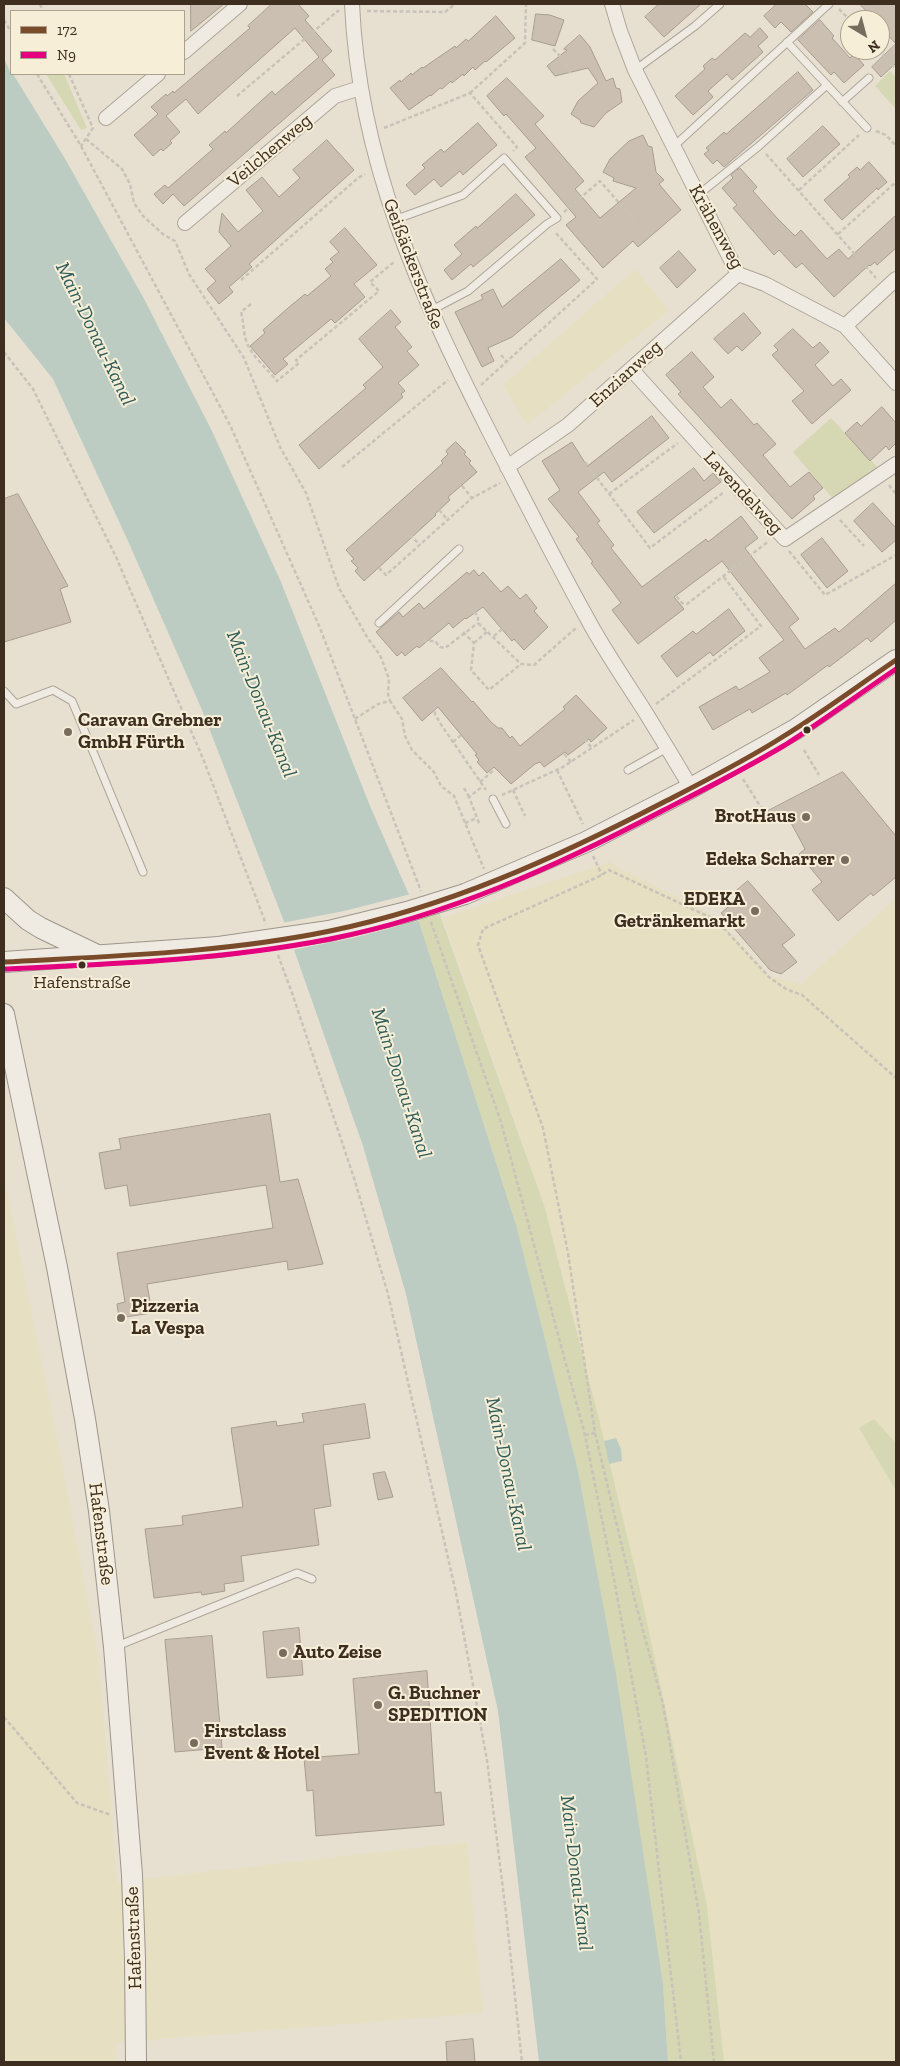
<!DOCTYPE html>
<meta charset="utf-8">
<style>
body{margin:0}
#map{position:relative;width:900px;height:2066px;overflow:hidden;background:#e7e0d1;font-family:"Zilla Slab",serif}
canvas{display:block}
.frame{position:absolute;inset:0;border:5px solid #3d2e20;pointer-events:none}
.legend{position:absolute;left:10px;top:10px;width:175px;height:65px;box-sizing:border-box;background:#f7eed8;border:1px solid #ada18e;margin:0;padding:6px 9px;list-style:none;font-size:15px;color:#3d2e20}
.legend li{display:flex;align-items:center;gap:10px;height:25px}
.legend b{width:25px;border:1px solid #ada18e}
.north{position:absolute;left:840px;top:10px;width:50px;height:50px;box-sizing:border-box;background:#f7eed8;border:1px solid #ada18e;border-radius:50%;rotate:143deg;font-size:14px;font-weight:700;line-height:20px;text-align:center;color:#3d2e20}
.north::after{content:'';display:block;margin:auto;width:18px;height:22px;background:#786c5e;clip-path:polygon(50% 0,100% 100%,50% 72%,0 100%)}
</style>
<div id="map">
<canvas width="900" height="2066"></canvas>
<div class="frame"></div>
<ul class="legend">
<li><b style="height:6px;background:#7a4b2a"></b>172</li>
<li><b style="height:6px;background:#e5007d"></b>N9</li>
</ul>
<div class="north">N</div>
</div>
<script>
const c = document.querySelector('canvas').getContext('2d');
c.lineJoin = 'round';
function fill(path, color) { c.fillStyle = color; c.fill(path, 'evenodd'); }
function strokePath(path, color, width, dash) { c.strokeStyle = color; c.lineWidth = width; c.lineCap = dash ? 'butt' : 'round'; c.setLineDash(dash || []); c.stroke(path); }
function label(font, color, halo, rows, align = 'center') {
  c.font = font + ' "Zilla Slab",serif'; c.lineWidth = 4; c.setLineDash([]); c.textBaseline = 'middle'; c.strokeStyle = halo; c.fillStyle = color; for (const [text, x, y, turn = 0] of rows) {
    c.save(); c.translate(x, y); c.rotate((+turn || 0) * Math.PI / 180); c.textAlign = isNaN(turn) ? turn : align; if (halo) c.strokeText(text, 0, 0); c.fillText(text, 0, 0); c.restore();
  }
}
fill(new Path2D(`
 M635 269 669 310 527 425 503 385Z
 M609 862 718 918 771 977 801 984 896 898V1443L874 1419 859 1428 896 1491V2062H724L707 1906 641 1594 598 1415 544 1205 443 918Z
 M4 1177 56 1432 99 1660 117 1882 467 1842 483 2013 116 2043 115 2062H4Z`), '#e6dfc2');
fill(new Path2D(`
 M890 71 896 78V109L875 86Z
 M46 74H64L87 128 81 130Z
 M831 418 879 469 834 500 793 452Z
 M435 901 544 1205 598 1415 641 1594 707 1906 724 2062H668L663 1984 577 1466 517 1228 414 906Z
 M874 1419 896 1443V1491L859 1428Z`), '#d6d7b3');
fill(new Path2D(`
 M4 58 11 74H13L64 157 143 297 212 431 281 582 370 806 414 906 517 1228 577 1466 616 1674 663 1984 668 2062H539L498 1711 406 1294 363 1146 285 924 202 710 128 541 53 379 4 318Z
 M616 1438 621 1449 622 1461 609 1464 604 1441Z`), '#bcccc2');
fill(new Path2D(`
 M411 894 421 920 353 938 292 950 282 923 344 911Z`), '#e7e0d1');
const building = new Path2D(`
 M191 4H224L191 31Z
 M272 4H298L309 16 305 20 332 51 322 60 335 75 184 206 173 194 163 204 154 194 165 185 168 188 213 149 209 145 225 131 226 133 272 91 275 95 319 57 295 28 198 114 186 99 166 116 180 132 170 141 172 143 163 151 161 149 153 156 134 135 158 114 151 107 166 94 167 96 173 91 174 93 250 28 248 26Z
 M659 4H701L664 37 645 17Z
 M777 4H805L813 12 791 32 781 22 775 28 764 16Z
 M860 4H896V44L880 26V20H875Z
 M536 14 550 15 564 20 555 46 532 40Z
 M496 16 515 38 486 62 485 61 475 70 473 67 464 76 463 74 452 83 451 81 442 89 440 88 431 96 430 95 409 110 390 88 400 80 401 82 411 73 412 75 422 67 423 68 455 46 456 48 466 39 468 41Z
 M820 20 834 36 832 38 850 58 854 54 864 65 844 83 834 72 831 75 798 40Z
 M760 28 768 37 758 46 763 52 732 80 727 74 708 91 713 97 693 115 675 96 705 69 703 66 712 58 715 60 745 33 750 37Z
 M580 35 590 47 606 81 613 78 616 88 620 89 622 102 606 113 594 127 581 123 580 120 571 114 578 101 598 83 588 68 555 76 547 66 567 50 564 49Z
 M896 44V63L881 77 872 67Z
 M798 72 813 90 724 167 717 160 713 164 704 154 709 150 706 148 724 132 726 134Z
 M507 78 544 116 535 124 584 181 575 189 600 218 636 188 613 181 614 178 603 172 610 159 629 141 643 135 648 146 652 147 656 172 664 180 659 184 681 210 638 247 633 241 603 268 566 225 576 217 525 157 536 148 506 114 504 116 487 96Z
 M478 123 497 145 463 175 460 171 441 187 434 179 415 195 406 185 425 168 422 165 441 149 444 152Z
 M823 126 840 144 803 177 787 159Z
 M327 140 354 170 249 264 252 267 229 287 233 292 219 304 207 289 216 281 205 269 231 246 219 232 222 213 238 232 263 211 246 190 262 177 279 197 300 178 293 170Z
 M869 162 887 182 878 190 877 188 842 220 824 200 850 177 848 175 857 167 860 170Z
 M740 168 757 187 753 191 777 218 795 236 801 230 827 259 839 249 848 259 896 215V248L877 265 875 262 870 266 869 265 834 297 802 263 796 268 779 250 774 255 733 208 737 205 722 188 733 178 731 175Z
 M516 194 535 215 473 267 471 264 452 280 444 270 462 254 454 245 476 226 477 228Z
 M345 228 377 265 354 284 365 297 335 323 331 319 283 359 288 364 275 375 250 346 265 333 263 330 288 308 305 294 307 296 331 276 325 269 333 262 330 259 339 252 330 242Z
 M679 251 696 270 677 288 660 268Z
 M561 259 580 280 512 337 488 348 494 361 482 367 455 312 483 299 481 295 493 289 502 307Z
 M391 310 401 322 395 327 412 347 407 351 419 365 398 383 405 391 401 394 403 397 319 469 299 445 366 388 363 385 383 367 359 339Z
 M744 313 761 333 742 351 737 346 728 354 714 339Z
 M793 329 813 348 820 342 829 352 815 365 833 386 841 379 851 390 812 424 792 401 804 391 772 355 778 350 774 346Z
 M692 352 714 377 703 387 721 408 731 399 754 425 757 423 776 444 763 455 790 487 809 472 823 488 813 496 815 499 792 519 690 407 678 394 681 392 666 375Z
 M882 407 896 423V443L889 450 886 446 870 461 845 433 857 422 861 426Z
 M652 416 669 438 612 482 604 472 578 492 600 521 597 523 614 545 611 548 642 587 706 539 708 542 741 516 758 538 745 548 799 619 789 627 805 649 835 628 839 632 896 583V620L871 642 867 638 829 667 828 665 787 695 786 693 752 713 750 709 713 730 699 707 736 686 739 690 770 672 759 658 784 640 722 561 674 597 684 609 638 644 612 610 621 603 591 563 593 562 576 539 579 537 548 499 560 490 542 461 572 442 587 466Z
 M456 442 466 452 464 454 471 461 469 463 477 472 448 497 450 500 435 514 436 515 364 581 355 571 358 568 351 561 354 559 346 550 443 463 441 461 448 454 446 451Z
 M694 468 704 481 713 473 721 482 654 533 637 512Z
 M18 494 68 586 60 589 71 622 4 642V499Z
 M873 503 896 528V540L882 552 854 521Z
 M822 538 848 571 827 588 801 555Z
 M474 570 479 576 483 572 501 592 508 586 520 599 526 594 537 608 534 611 548 627 524 650 514 639 512 641 483 607 466 619 465 618 453 628 449 623 419 648 417 646 405 656 402 652 397 656 376 632 399 612 403 617 419 603 424 609 467 572 469 574Z
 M729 609 745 631 713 656 710 652 677 677 661 656 693 631 696 634Z
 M441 668 472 702 473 701 491 722 498 728H502L510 738 512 736 520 746 565 709 563 707 576 695 607 728 591 742 589 739 568 755 565 752 544 767 540 762 535 764 511 784 494 767 487 773 477 762 479 760 475 755 477 754 438 707 422 721 403 698Z
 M843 772 896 836V877L873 896 871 893 838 921 812 890 822 882 799 854 805 849 790 821 775 819 768 811Z
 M748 881 795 935 782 945 797 962 781 974 770 970 721 913 740 897 735 892Z
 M270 1114 280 1182 298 1179 323 1264 288 1270 287 1261 147 1284 152 1313 119 1318 117 1304 125 1302 117 1253 273 1228 266 1185 130 1206 127 1185 105 1189 99 1153 121 1149 119 1139Z
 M365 1404 370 1438 323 1445 331 1506 314 1509 319 1545 241 1556 244 1581 224 1584 225 1591 202 1595 201 1592 154 1598 145 1529 183 1525 182 1516 243 1507 231 1428 276 1421 277 1426 304 1422 302 1414Z
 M385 1472 393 1497 378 1500 373 1474Z
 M299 1628 303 1675 267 1678 263 1632Z
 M212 1636 222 1748 175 1752 165 1640Z
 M427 1671 435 1793 441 1792 444 1825 316 1836 313 1790 307 1791 304 1758 359 1754 353 1679Z
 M473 2039 475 2062H447L446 2042Z`);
fill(building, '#cbbfb2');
strokePath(building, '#a89c90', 1);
const lane = new Path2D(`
 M787 42 867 128
 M635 70 695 26 720 4
 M842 102 869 78
 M673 147 829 4
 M698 195 759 146 827 85
 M394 220 463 195 504 158 557 218 547 224 468 291 430 311
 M379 623 459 549
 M4 691 16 704 53 690 72 701 143 872
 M628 770 667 748
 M493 799 506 824
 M117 1646 297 1573 312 1579`);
const street = new Path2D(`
 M352 4C359 162 420 295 490 433 522 495 553 557 587 618 604 650 625 680 644 710 660 736 676 762 691 788
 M612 4 620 31 635 70 738 274 765 284 845 326 896 383
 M184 52 240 4
 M106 118 158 74
 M185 223 335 96 360 88
 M845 326 896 279
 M632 370 785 539 896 464
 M507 467 568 425 738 274`);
const secondary = new Path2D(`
 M465 894 586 842 691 788 796 729 896 660
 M4 898 28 920 41 928 99 956
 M4 962 219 947
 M4 1014 57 1267 85 1419 99 1511 114 1647 132 1875 135 1959 136 2062`);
strokePath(lane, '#ada599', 9);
strokePath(street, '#ada599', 16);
strokePath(secondary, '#9c958a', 22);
strokePath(new Path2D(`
 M40 4 43 11
 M839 9 850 20
 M367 11 445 12 455 4
 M4 20 11 32
 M871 20 874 17 871 7
 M553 49 563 59 571 75
 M878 50 896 69
 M37 74 81 146 230 425 320 628 421 891
 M69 74 93 128 81 146
 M470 93 525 43 526 4
 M237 96 339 10
 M384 128 470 93 517 147 513 151
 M876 131 886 135 896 146
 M86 139 122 169 130 184 134 203 143 216 164 235 175 241 189 274 244 358 280 447 306 493 339 588 367 637 380 655 389 679 388 694 390 701
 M766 154 876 278
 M799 190 859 135
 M564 212 600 181 635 221
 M838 234 896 182
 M241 280 358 178 365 174
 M251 304 241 312C244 323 243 333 247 343 251 355 269 371 277 381L299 363 296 360 379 291 370 282 395 261
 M4 352 33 389 116 557 204 761 266 924
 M501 355 506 361
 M481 385 597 279 555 232
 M585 462 650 548 724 492
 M342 467 448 380
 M889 485 896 494
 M462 486 472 498
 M609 494 678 443
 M439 510 448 520
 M840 520 864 546
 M410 535 420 545
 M789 551 825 595 896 555
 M379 568 386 575 472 498 500 483
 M670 595 677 597 682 603 687 604 769 541
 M474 612 478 616V623L521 664 534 665 576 628
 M463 632 474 643 471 670 489 690 521 664
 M494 636 502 629
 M423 641H435L440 647 445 648 478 623
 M474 643 488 631
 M656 704 761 626 723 576
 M434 705 435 714 440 723 486 790
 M355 719 378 704 390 701 402 719 405 736 412 750 434 772 441 786 454 796 484 869
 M580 734 592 748
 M453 742 461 735
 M560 749 571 762
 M804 750 819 775
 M557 770 583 824
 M743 779 762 809
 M480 782 495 769
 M464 788 469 797
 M513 790 525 816
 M502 795 563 767 634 720
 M465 823 477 818
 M479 823 469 797 483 786
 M593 856 602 875
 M431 922 501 1122 585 1435 614 1579 646 1757 681 2062
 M278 955 292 993 354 1178 388 1294 456 1593 487 1760 506 1913 522 2062
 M585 1435 595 1433
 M4 1717 77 1803 111 1815
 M714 2062 699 1914 663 1704 635 1601 595 1433 568 1253 543 1128 478 945 483 929 602 875 609 870 716 920 770 978 786 989 802 995 896 1078`), '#c8c2b9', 2.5, [4, 2.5]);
strokePath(lane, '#efebe3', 7);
strokePath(street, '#efebe3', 14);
strokePath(secondary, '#efebe3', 20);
const secondaryBridge = new Path2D(`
 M219 947 329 931 407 912 465 894`);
strokePath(secondaryBridge, '#9c958a', 22, []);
strokePath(secondaryBridge, '#efebe3', 20);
strokePath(new Path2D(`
 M4 962C113 956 223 953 330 931 447 907 556 858 662 803 703 782 745 761 784 736 823 712 859 685 896 660`), '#7a4b2a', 5);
strokePath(new Path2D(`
 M4 969C113 964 223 960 330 939 447 916 557 866 662 811 703 790 745 769 785 745 823 721 859 694 896 669`), '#e5007d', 5);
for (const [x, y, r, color] of [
 [807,730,4.5,"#3d2e20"],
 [68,732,5,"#786c5e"],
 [806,817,5,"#786c5e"],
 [845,860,5,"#786c5e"],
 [755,911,5,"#786c5e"],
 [82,965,4.5,"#3d2e20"],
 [121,1318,5,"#786c5e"],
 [283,1653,5,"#786c5e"],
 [378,1705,5,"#786c5e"],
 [194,1743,5,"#786c5e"]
]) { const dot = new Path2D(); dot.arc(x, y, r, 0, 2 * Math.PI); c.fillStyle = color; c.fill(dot); strokePath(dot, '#f7eed8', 2); }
label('18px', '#3d2e20', '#f7eed8', [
 ["Hafenstraße",82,983]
]);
label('19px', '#3d2e20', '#f7eed8', [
 ["Veilchenweg",270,151,-40],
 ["Krähenweg",716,227,61],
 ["Geißäckerstraße",413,264,69],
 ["Enzianweg",626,374,-42],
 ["Lavendelweg",743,493,47],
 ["Hafenstraße",101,1534,83],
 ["Hafenstraße",134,1938,-92]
]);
label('bold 19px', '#3d2e20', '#f7eed8', [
 ["Caravan Grebner",78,721],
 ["GmbH Fürth",78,743],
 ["BrotHaus",796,817,"right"],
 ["Edeka Scharrer",835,860,"right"],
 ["EDEKA",745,900,"right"],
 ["Getränkemarkt",745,922,"right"],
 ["Pizzeria",131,1307],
 ["La Vespa",131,1329],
 ["Auto Zeise",293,1653],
 ["G. Buchner",388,1694],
 ["SPEDITION",388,1716],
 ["Firstclass",204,1732],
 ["Event & Hotel",204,1754]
], 'left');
label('italic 20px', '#2f5d5a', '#f7eed8', [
 ["Main-Donau-Kanal",95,334,64],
 ["Main-Donau-Kanal",261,704,68],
 ["Main-Donau-Kanal",401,1083,72],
 ["Main-Donau-Kanal",508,1474,78],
 ["Main-Donau-Kanal",576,1873,83]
]);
</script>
